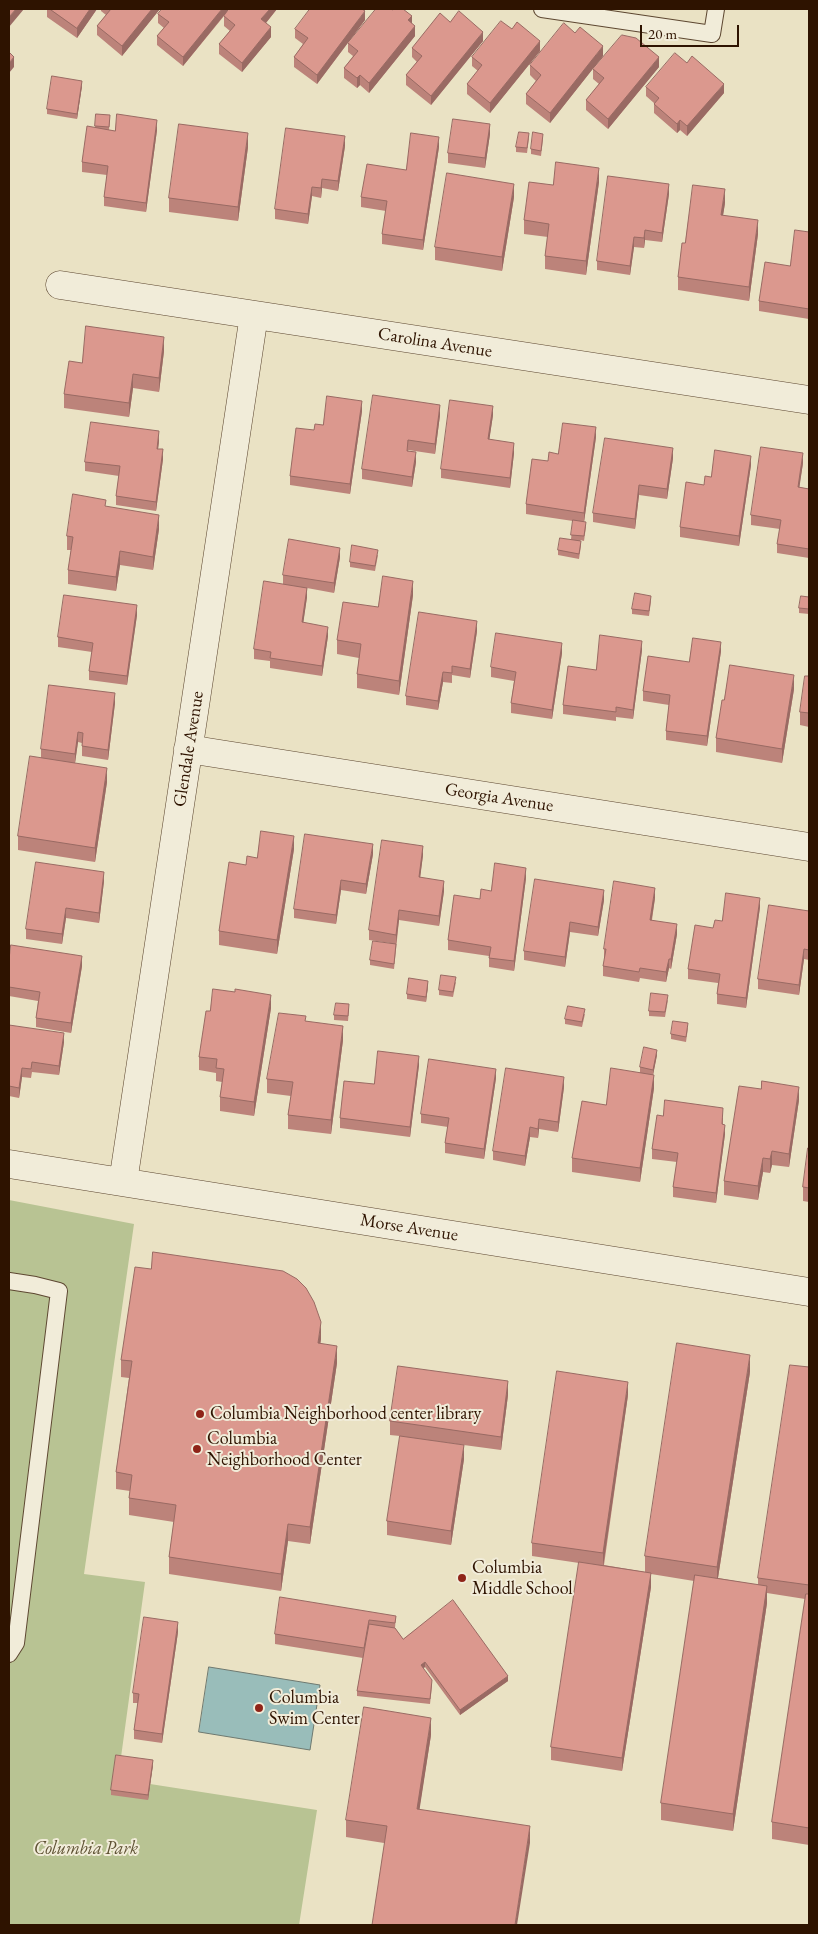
<!DOCTYPE html>
<style>
body{margin:0}
#map{position:relative;width:818px;height:1934px;overflow:hidden;background:#eae2c4;font-family:"EB Garamond",serif}
canvas{display:block}
.frame{position:absolute;inset:0;border:10px solid #2e1300;pointer-events:none}
.scale{position:absolute;left:640px;top:25px;width:99px;height:22px;box-sizing:border-box;border:2px solid #2e1300;border-top:0;padding-left:6px;font-size:15px;line-height:18px;white-space:nowrap;color:#2e1300;-webkit-text-stroke:4px #f1ecd9;paint-order:stroke}
</style>
<div id="map">
<canvas width="818" height="1934"></canvas>
<div class="frame"></div>
<div class="scale">20 m</div>
</div>
<script>
const c = document.querySelector('canvas').getContext('2d');
c.lineJoin = 'round';
function fill(path, color) { c.fillStyle = color; c.fill(path, 'evenodd'); }
function strokePath(path, color, width, dash) { c.strokeStyle = color; c.lineWidth = width; c.lineCap = dash ? 'butt' : 'round'; c.setLineDash(dash || []); c.stroke(path); }
function label(font, color, halo, rows, align = 'center') {
  c.font = font + ' "EB Garamond",serif'; c.lineWidth = 4; c.setLineDash([]); c.textBaseline = 'middle'; c.strokeStyle = halo; c.fillStyle = color; for (const [text, x, y, turn = 0] of rows) {
    c.save(); c.translate(x, y); c.rotate((+turn || 0) * Math.PI / 180); c.textAlign = isNaN(turn) ? turn : align; if (halo) c.strokeText(text, 0, 0); c.fillText(text, 0, 0); c.restore();
  }
}
fill(new Path2D(`
 M9 1200 134 1224 84 1574 145 1582 118 1779 317 1810 299 1925H9Z`), '#b8c393');
const water = new Path2D(`
 M209 1667 320 1685 310 1750 199 1732Z`);
fill(water, '#99bdba');
strokePath(water, '#6e7970', 1);
const lane = new Path2D(`
 M542 9 712 34 716 9
 M9 1281 35 1285 59 1291 16 1643 9 1654`);
const street = new Path2D(`
 M60 285 809 400
 M188 749 809 847
 M9 1164 809 1292
 M123 1182 254 315`);
strokePath(lane, '#5d4731', 18);
strokePath(street, '#5d4731', 29);
strokePath(lane, '#f1ecd9', 16);
strokePath(street, '#f1ecd9', 28);
fill(new Path2D(`
 M47 9H97L77 38 47 17Z
 M101 9H160L122 56 97 35V26L106 15 101 11Z
 M277 9 266 23 271 37 242 72 219 54V44L230 31 224 26V16L183 66 157 45V36L164 28 158 23V14Z
 M365 20 317 84 294 67V57L303 44 295 38V29Z
 M450 22 483 41 431 105 406 85V75L417 62 412 57V48Z
 M412 23 415 36 369 93 360 85 357 88 344 78V68L353 56 348 52V43Z
 M512 29 540 51 490 113 467 94V84L478 71 472 66V57Z
 M603 56 550 123 526 104V94L536 81 530 75V65Z
 M659 67 608 129 586 110V100L599 84 593 79V69Z
 M82 86 77 119 47 114V109Z
 M646 87 724 93 687 136 680 130 677 133 654 113V103L646 96Z
 M96 114 110 120 109 130 115 131 157 130 146 212 104 206V197L107 175 82 172V162L95 128Z
 M490 134 485 168 448 163V153Z
 M529 138 527 153 516 152V147Z
 M543 139 541 156 531 154V149Z
 M345 146 338 191 322 188 321 198 312 196 308 224 275 219V209Z
 M248 147 238 221 169 212V198Z
 M439 147 423 250 382 244V234L386 211 361 207V197L406 170Z
 M599 182 586 275 545 269V256L548 237 524 234V220L553 185Z
 M669 194 662 242 645 240 644 248 634 247 630 275 597 270V261Z
 M514 197 502 271 435 260V247Z
 M725 203 723 215 758 234 749 301 678 290V277L685 243Z
 M809 232V319L759 311V301L790 266Z
 M164 351 159 392 133 388 129 417 64 408V394L82 363Z
 M362 411 350 494 290 485V476L314 430 323 425Z
 M440 415 435 454 408 450 416 462 412 487 362 479V469Z
 M493 415 489 440 514 453 510 488 441 478V469Z
 M596 437 584 522 586 527 584 541 580 540 581 546 579 559 558 555V550L571 539 573 521 526 514V504L548 461 558 454Z
 M159 441 158 449 163 459 156 511 116 505V496L119 476 85 471V462Z
 M673 458 667 499 639 495 635 529 593 522V513Z
 M803 463 799 487 809 489V558L777 553V544L780 529 751 525V515Z
 M751 465 739 546 680 537V527L704 485 711 477Z
 M106 507 159 529 153 570 120 565 116 591 68 584V570L71 550H67V536Z
 M378 555 375 571 350 567V562Z
 M340 557 334 593 307 588V597L303 623 328 636 322 676 270 668V661L254 659V649L283 584V575Z
 M413 595 399 695 357 688V674L359 658 337 654V640L378 607Z
 M809 597V614L799 613V608Z
 M651 601 649 616 632 614V609Z
 M137 615 127 685 89 680V671L92 652 58 647V637Z
 M477 631 470 678 452 675V683L443 682 438 710 406 705V696Z
 M642 650 633 719 616 717V721L563 714V705L596 670Z
 M721 651 707 746 666 740V731L669 705 643 701V691L689 662Z
 M562 653 552 719 511 713V703L514 681 491 677V667Z
 M809 676V727L800 725V712Z
 M794 689 782 763 716 752V738L724 700Z
 M115 703 108 760 82 756V743L78 742 75 763 107 782 95 862 18 850V836L41 757V749Z
 M294 849 277 954 219 945V931L246 865 257 858Z
 M373 854 366 894 341 890 336 924 294 918V909Z
 M423 855 420 877 444 891 439 926 399 920 394 969 370 965V960L390 943 369 940V930Z
 M526 878 514 971 489 967V956L448 950V940L480 899 491 891Z
 M104 881 99 923 66 918 62 944 26 939V929Z
 M655 898 652 920 677 934 671 969 669 968 666 982 640 978 639 982 603 976V966L605 959 604 958V949Z
 M604 900 598 936 570 932 565 967 524 960V951Z
 M760 907 746 1008 717 1004V994L718 983 688 979V969L713 928 722 921Z
 M809 911V960L804 959 799 995 758 989V979Z
 M9 960 82 966 71 1033 36 1027V1018L38 1001 9 996Z
 M456 982 453 997 439 995V990Z
 M428 986 426 1002 407 999V994Z
 M668 1000 665 1017 649 1016V1011Z
 M271 1008 254 1116 220 1111V1097L222 1082 216 1081V1073L199 1070V1057L210 1011Z
 M349 1009 348 1021 334 1020V1015Z
 M585 1014 582 1027 565 1024V1019Z
 M306 1021 343 1040 331 1134 288 1129V1115L291 1096 267 1093V1079Z
 M9 1025 64 1042 59 1075 32 1072 31 1078 22 1077 19 1098 9 1096Z
 M688 1028 686 1042 671 1039V1034Z
 M657 1055 653 1075 654 1088 640 1182 572 1172V1158L606 1105 640 1072V1067Z
 M419 1065 410 1137 340 1128V1118L374 1084Z
 M496 1078 484 1159 445 1153V1143L448 1127 421 1123V1114Z
 M564 1087 558 1132 539 1129 538 1138 530 1137 525 1166 493 1160V1151Z
 M799 1100 789 1167 772 1165 770 1173 763 1172 758 1200 724 1195V1181Z
 M663 1116 723 1118V1124L725 1134 716 1203 673 1197V1187L677 1162 652 1159V1149Z
 M809 1148V1202L803 1201V1187Z
 M321 1339 320 1344 337 1363 310 1544 288 1541 281 1591 169 1574V1557L174 1522 129 1515V1498L130 1491 116 1489V1472L129 1378 121 1377V1360Z
 M809 1367V1845L772 1839V1822L805 1599 767 1593V1603L733 1831 661 1820V1803L694 1581 651 1574V1587L622 1771 551 1760V1747L579 1563 532 1556V1543L628 1395 604 1565 645 1572V1556L750 1372 718 1578 758 1585V1578Z
 M508 1395 501 1450 434 1441 464 1459 451 1545 387 1535V1521L400 1436 390 1435V1421Z
 M396 1616 395 1628 403 1639 508 1681 460 1715 425 1667 423 1668 432 1686 430 1704 357 1696V1691L363 1658 275 1644V1634Z
 M178 1632 162 1743 134 1739V1730L138 1703H133V1693Z
 M431 1735 419 1810 530 1843H384L346 1837V1820Z
 M153 1765 148 1800 111 1795V1790Z`), '#bc837a');
fill(new Path2D(`
 M16 9H24L9 27V17Z
 M90 9H97L77 38V28Z
 M152 9H160L122 56V46Z
 M222 9H229L183 66V57Z
 M270 9H277L261 29V19Z
 M365 11V20L317 84V75Z
 M412 16V25L408 20Z
 M415 26V36L369 93V83Z
 M271 27V37L242 72V63Z
 M483 32V41L431 105V96Z
 M540 41V51L490 113V103Z
 M603 46V56L550 123V113Z
 M14 57V67L9 73V63Z
 M659 57V67L608 129V119Z
 M360 75V85L357 88V78Z
 M82 81V86L77 119V114Z
 M724 84V93L687 136V126Z
 M157 120V130L146 212V203Z
 M680 120V130L677 133V124Z
 M490 124V134L485 168V158Z
 M248 133V147L238 221V207Z
 M345 136V146L338 191V181Z
 M439 137V147L423 250V240Z
 M599 168V182L586 275V261Z
 M322 179V188L321 198V188Z
 M514 184V197L502 271V257Z
 M669 184V194L662 242V233Z
 M312 187V196L308 224V214Z
 M725 189V203L721 228V215Z
 M758 220V234L749 301V287Z
 M645 230V240L644 248V238Z
 M634 237V247L630 275V266Z
 M164 337V351L159 392V378Z
 M133 374V388L129 417V403Z
 M362 401V411L350 494V484Z
 M440 405V415L435 454V444Z
 M493 406V415L488 449V439Z
 M596 427V437L584 522V513Z
 M159 431V441L157 458V449Z
 M514 443V453L510 488V478Z
 M673 448V458L667 499V489Z
 M163 449V459L156 511V502Z
 M416 452V462L412 487V477Z
 M803 453V463L798 497V487Z
 M751 456V465L739 546V536Z
 M639 485V495L635 529V519Z
 M159 515V529L153 570V557Z
 M340 548V557L334 593V583Z
 M120 551V565L116 591V577Z
 M413 581V595L399 695V681Z
 M307 588V597L302 632V622Z
 M137 605V615L127 685V676Z
 M477 621V631L470 678V669Z
 M328 627V636L322 676V666Z
 M642 641V650L633 719V710Z
 M721 642V651L707 746V736Z
 M562 643V653L552 719V710Z
 M443 672V682L438 710V701Z
 M794 675V689L782 763V749Z
 M115 693V703L108 760V750Z
 M78 732V742L75 763V754Z
 M107 768V782L95 862V848Z
 M294 836V849L277 954V940Z
 M373 844V854L366 894V884Z
 M423 846V855L419 887V877Z
 M526 868V878L514 971V961Z
 M104 872V881L99 923V913Z
 M341 880V890L336 924V915Z
 M444 881V891L439 926V916Z
 M655 888V898L650 929V920Z
 M604 890V900L598 936V927Z
 M760 898V907L746 1008V998Z
 M66 908V918L62 944V934Z
 M399 910V920L396 944V935Z
 M570 922V932L565 967V957Z
 M677 924V934L671 969V959Z
 M804 949V959L799 995V985Z
 M82 956V966L71 1033V1023Z
 M669 959V968L666 982V972Z
 M428 981V986L426 1002V997Z
 M271 995V1008L254 1116V1102Z
 M343 1026V1040L331 1134V1120Z
 M64 1033V1042L59 1075V1066Z
 M657 1050V1055L653 1075V1070Z
 M419 1056V1065L410 1137V1127Z
 M22 1068V1077L19 1098V1088Z
 M496 1069V1078L484 1159V1149Z
 M654 1075V1088L640 1182V1168Z
 M564 1077V1087L558 1132V1122Z
 M799 1087V1100L789 1167V1154Z
 M539 1119V1129L538 1138V1129Z
 M725 1125V1134L716 1203V1193Z
 M530 1127V1137L525 1166V1156Z
 M772 1151V1165L770 1173V1159Z
 M763 1158V1172L758 1200V1186Z
 M321 1322V1339L318 1360V1343Z
 M337 1346V1363L310 1544V1527Z
 M750 1355V1372L717 1584V1567Z
 M508 1381V1395L501 1450V1437Z
 M628 1382V1395L603 1567V1553Z
 M464 1445V1459L451 1545V1531Z
 M288 1524V1541L281 1591V1574Z
 M651 1573V1587L622 1771V1758Z
 M767 1586V1603L733 1831V1814Z
 M178 1622V1632L162 1743V1734Z
 M425 1662V1667L421 1670V1665Z
 M508 1676V1681L460 1715V1710Z
 M431 1718V1735L417 1826V1809Z
 M153 1760V1765L148 1800V1795Z
 M530 1826V1843L517 1925H515Z`), '#996a63');
const building = new Path2D(`
 M9 9H16L9 17Z
 M50 9H90L77 28Z
 M110 9H152L122 46 97 26 111 9Z
 M162 9H222L183 57 157 36 169 22 158 14Z
 M229 9H270L261 19 271 27 242 63 219 44 235 25 224 16Z
 M310 9H362L365 11 317 75 294 57 308 38 295 29Z
 M376 9H391L393 10 394 9H403L412 16 408 20 415 26 369 83 360 75 357 78 344 68 358 51 348 43Z
 M459 11 483 32 431 96 406 75 422 56 412 48 440 13 450 22Z
 M501 21 512 29 517 22 540 41 490 103 467 84 482 65 472 57Z
 M564 23 575 33 580 27 603 46 550 113 526 94 541 75 530 65Z
 M622 35 636 38 659 57 608 119 586 100 604 78 593 69Z
 M9 52 14 57 9 63Z
 M675 53 687 63 692 56 724 84 687 126 680 120 677 124 654 104 659 98 646 87Z
 M52 76 82 81 77 114 47 109Z
 M96 114 110 115 109 127 95 126Z
 M117 114 157 120 146 203 104 197 108 166 82 162 87 126 115 131Z
 M453 119 490 124 485 158 448 153Z
 M179 124 248 133 238 207 169 198Z
 M286 128 345 136 338 181 322 179 321 188 312 187 308 214 275 209Z
 M519 132 529 133 527 148 516 147Z
 M533 132 543 134 541 151 531 149Z
 M411 133 439 137 423 240 382 234 387 201 361 197 367 164 406 170Z
 M556 162 599 168 586 261 545 256 549 224 524 220 529 182 553 185Z
 M447 173 514 184 502 257 435 247Z
 M608 176 669 184 662 233 645 230 644 238 634 237 630 266 597 261Z
 M693 185 725 189 721 215 758 220 749 287 678 277 682 243H685Z
 M795 230 809 232V309L759 301 765 262 790 266Z
 M86 326 164 337 159 378 133 374 129 403 64 394 69 361 82 363Z
 M373 395 440 405 435 444 408 440 407 451 416 452 412 477 362 469Z
 M327 396 362 401 350 484 290 476 296 428 314 430 315 424 323 425Z
 M450 400 493 406 488 439 514 443 510 478 441 469Z
 M91 422 159 431 157 449H163L156 502 116 496 120 466 85 462Z
 M563 423 596 427 584 513 526 504 532 459 548 461 549 452 558 454Z
 M605 438 673 448 667 489 639 485 635 519 593 513Z
 M761 447 803 453 798 487 809 489V549L777 544 781 520 751 515Z
 M715 450 751 456 739 536 680 527 686 482 704 485 705 476 711 477Z
 M73 494 106 500 105 506 159 515 153 557 120 551 116 577 68 570 73 537 67 536Z
 M573 520 586 522 584 536 571 535Z
 M560 538 581 541 579 554 558 550Z
 M289 539 340 548 334 583 283 575Z
 M352 545 378 550 375 566 350 562Z
 M383 576 413 581 399 681 357 674 361 644 337 640 343 602 378 607Z
 M264 581 307 588 302 622 328 627 322 666 270 658 271 652 254 649Z
 M635 593 651 596 649 611 632 609Z
 M64 595 137 605 127 676 89 671 93 643 58 637Z
 M801 596 809 597V609L799 608Z
 M419 612 477 621 470 669 452 666V673L443 672 438 701 406 696Z
 M496 633 562 643 552 710 511 703 516 672 491 667Z
 M600 635 642 641 633 710 616 707V712L563 705 568 666 596 670Z
 M693 638 721 642 707 736 666 731 670 695 643 691 648 656 689 662Z
 M730 665 794 675 782 749 716 738 722 700H724Z
 M805 676H809V713L800 712Z
 M49 685 115 693 108 750 82 746 83 733 78 732 75 754 41 749Z
 M30 756 107 768 95 848 18 836Z
 M261 831 294 836 277 940 219 931 229 862 246 865 247 856 257 858Z
 M305 834 373 844 366 884 341 880 336 915 294 909Z
 M382 840 423 846 419 877 444 881 439 916 399 910 396 935 369 930Z
 M36 862 104 872 99 913 66 908 62 934 26 929Z
 M495 863 526 868 514 961 489 958 491 947 448 940 454 895 480 899 481 889 491 891Z
 M535 879 604 890 598 927 570 922 565 957 524 951Z
 M614 881 655 888 650 920 677 924 671 959H669L666 972 640 968 639 972 603 966 606 949H604Z
 M726 893 760 898 746 998 717 994 720 974 688 969 695 925 713 928 715 920 722 921Z
 M769 905 809 911V950L804 949 799 985 758 979Z
 M373 941 396 944 394 964 370 960Z
 M11 945 82 956 71 1023 36 1018 40 992 9 987V960Z
 M441 975 456 977 453 992 439 990Z
 M409 978 428 981 426 997 407 994Z
 M213 989 235 992V989L271 995 254 1102 220 1097 224 1069 216 1068 217 1059 199 1057 206 1011H210Z
 M651 993 668 995 665 1012 649 1011Z
 M336 1003 349 1004 348 1016 334 1015Z
 M568 1006 585 1009 582 1022 565 1019Z
 M279 1013 306 1016 305 1021 343 1026 331 1120 288 1115 293 1082 267 1079Z
 M673 1021 688 1023 686 1037 671 1034Z
 M9 1025 64 1033 59 1066 32 1062 31 1069 22 1068 19 1088 9 1086Z
 M644 1047 657 1050 653 1070 640 1067Z
 M378 1051 419 1056 410 1127 340 1118 344 1081 374 1084Z
 M429 1059 496 1069 484 1149 445 1143 449 1118 421 1114Z
 M506 1068 564 1077 558 1122 539 1119 538 1129 530 1127 525 1156 493 1151Z
 M611 1068 654 1075 640 1168 572 1158 582 1101 606 1105Z
 M762 1081 799 1087 789 1154 772 1151 770 1159 763 1158 758 1186 724 1181 739 1086 761 1089Z
 M665 1100 723 1108 722 1124 725 1125 716 1193 673 1187 678 1153 652 1149 657 1115 663 1116Z
 M808 1148H809V1188L803 1187Z
 M153 1252 283 1271 297 1279 306 1288 314 1302 321 1322 318 1343 337 1346 310 1527 288 1524 281 1574 169 1557 176 1505 129 1498 132 1475 116 1472 132 1361 121 1360 135 1267 151 1269Z
 M677 1343 750 1355 717 1567 645 1556Z
 M790 1365 809 1367V1585L758 1578Z
 M398 1366 508 1381 501 1437 390 1421Z
 M557 1371 628 1382 603 1553 532 1543Z
 M400 1436 464 1445 451 1531 387 1521Z
 M579 1562 651 1573 622 1758 551 1747Z
 M695 1575 767 1586 733 1814 661 1803Z
 M806 1594H809V1828L772 1822Z
 M280 1597 396 1616 395 1623 369 1620 364 1648 275 1634Z
 M453 1600 508 1676 460 1710 425 1662 421 1665 432 1680 430 1699 357 1691 369 1624 395 1628 403 1639Z
 M144 1617 178 1622 162 1734 134 1730 139 1694 133 1693Z
 M364 1707 431 1718 417 1809 530 1826 515 1925H372L387 1826 346 1820Z
 M116 1755 153 1760 148 1795 111 1790Z`);
fill(building, '#db988e');
strokePath(building, '#996a63', 1);
for (const [x, y, r, color] of [
 [200,1414,5,"#8f2418"],
 [197,1449,5,"#8f2418"],
 [462,1578,5,"#8f2418"],
 [259,1708,5,"#8f2418"]
]) { const dot = new Path2D(); dot.arc(x, y, r, 0, 2 * Math.PI); c.fillStyle = color; c.fill(dot); strokePath(dot, '#f1ecd9', 2); }
label('18px', '#2e1300', '#f1ecd9', [
 ["Carolina Avenue",435,343,9],
 ["Glendale Avenue",189,749,-81],
 ["Georgia Avenue",499,798,9],
 ["Morse Avenue",409,1228,9]
]);
label('18px', '#2e1300', '#f1ecd9', [
 ["Columbia Neighborhood center library",210,1414],
 ["Columbia",207,1439],
 ["Neighborhood Center",207,1460],
 ["Columbia",472,1568],
 ["Middle School",472,1589],
 ["Columbia",269,1698],
 ["Swim Center",269,1719]
], 'left');
label('italic 18px', '#5e5133', '#f1ecd9', [
 ["Columbia Park",86,1849]
]);
</script>
